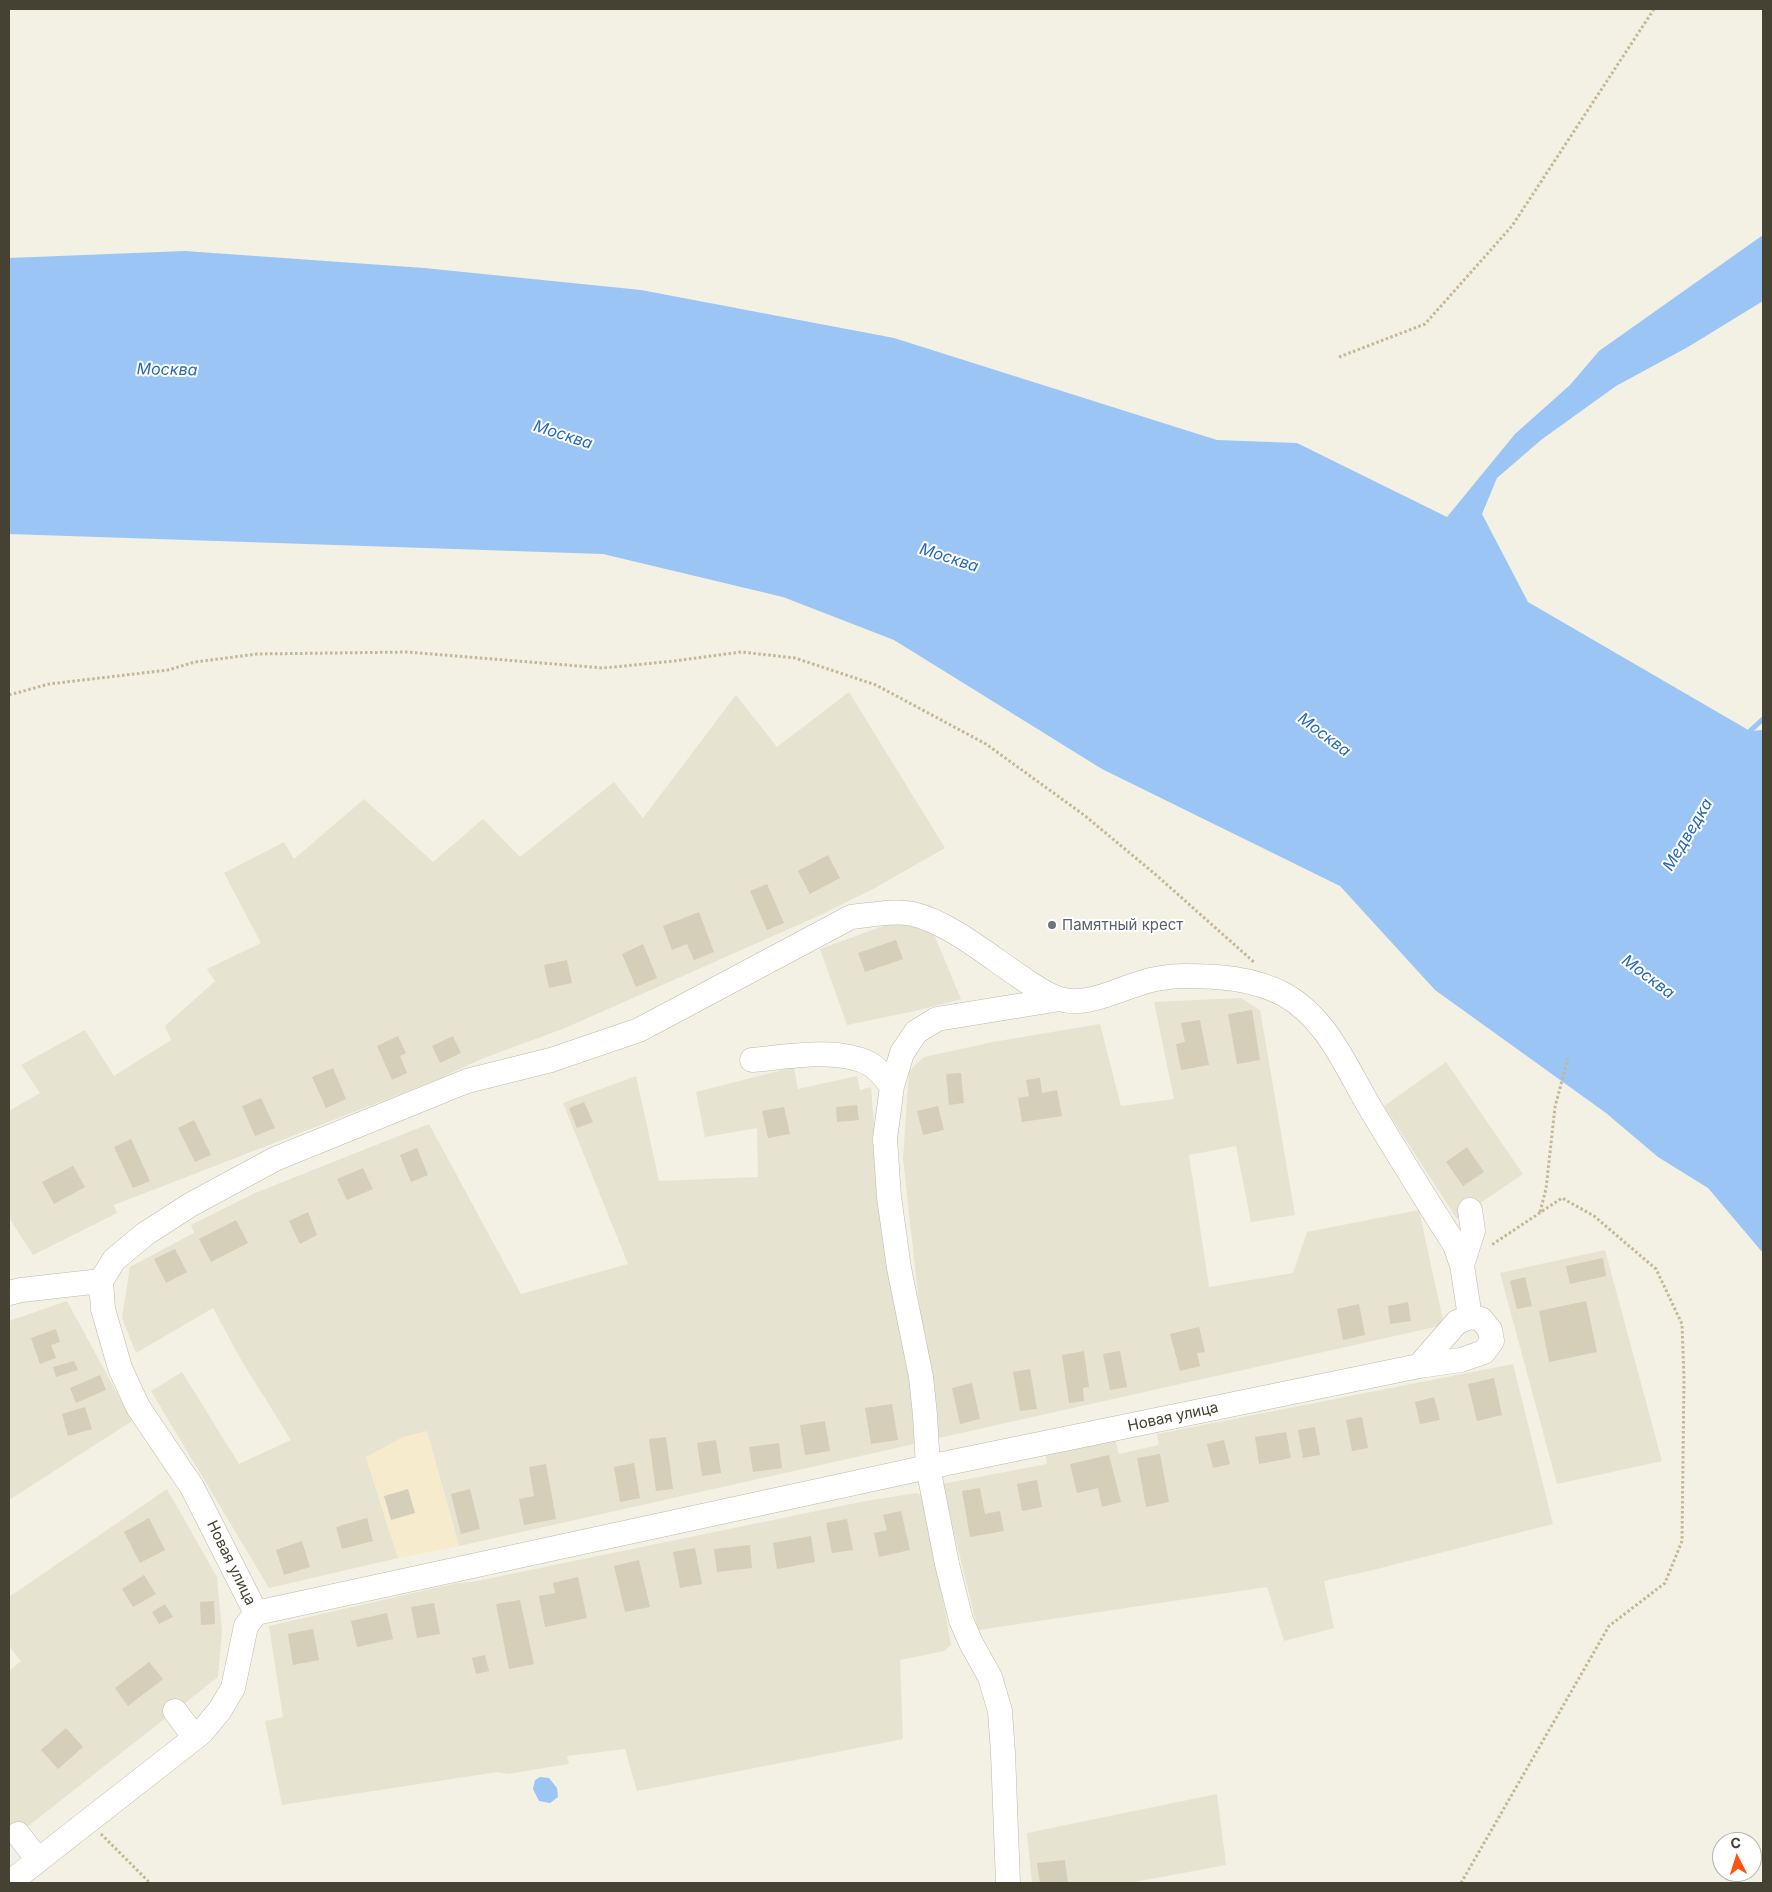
<!DOCTYPE html>
<meta charset="utf-8">
<style>
body{margin:0}
#map{position:relative;width:1772px;height:1892px;overflow:hidden;background:#f3f0e4;font-family:Inter,sans-serif}
canvas{display:block}
.frame{position:absolute;inset:0;border:10px solid #454133;pointer-events:none}
.north{position:absolute;left:1712px;top:1832px;width:50px;height:50px;box-sizing:border-box;background:#fff;border:1px solid #b5b3ad;border-radius:50%;rotate:355deg;font-size:14px;font-weight:700;line-height:20px;text-align:center;color:#454133}
.north::after{content:'';display:block;margin:auto;width:18px;height:22px;background:#ff510f;clip-path:polygon(50% 0,100% 100%,50% 72%,0 100%)}
</style>
<div id="map">
<canvas width="1772" height="1892"></canvas>
<div class="frame"></div>
<div class="north">С</div>
</div>
<script>
const c = document.querySelector('canvas').getContext('2d');
c.lineJoin = 'round';
function fill(path, color) { c.fillStyle = color; c.fill(path, 'evenodd'); }
function strokePath(path, color, width, dash) { c.strokeStyle = color; c.lineWidth = width; c.lineCap = dash ? 'butt' : 'round'; c.setLineDash(dash || []); c.stroke(path); }
function label(font, color, halo, rows, align = 'center') {
  c.font = font + ' Inter,sans-serif'; c.lineWidth = 4; c.setLineDash([]); c.textBaseline = 'middle'; c.strokeStyle = halo; c.fillStyle = color; for (const [text, x, y, turn = 0] of rows) {
    c.save(); c.translate(x, y); c.rotate((+turn || 0) * Math.PI / 180); c.textAlign = isNaN(turn) ? turn : align; if (halo) c.strokeText(text, 0, 0); c.fillText(text, 0, 0); c.restore();
  }
}
fill(new Path2D(`
 M849 692 945 848 873 889 816 917 565 1028 484 1058 434 1081 114 1205 117 1213 33 1255 9 1218V1111L40 1093 21 1065 85 1030 114 1076 171 1040 165 1026 215 981 207 969 261 943 224 873 284 842 294 859 364 799 433 862 483 819 520 857 614 782 643 818 736 695 777 747Z
 M897 921 933 932 961 999 915 1011 847 1025 820 949Z
 M1241 998 1260 1010 1295 1215 1251 1222 1236 1146 1189 1155 1209 1287 1293 1273 1307 1232 1419 1210 1444 1325 934 1439 903 1159 909 1071 924 1057 993 1042 1100 1024 1121 1106 1174 1099 1154 1002Z
 M1446 1062 1523 1174 1457 1219 1384 1106Z
 M794 1067 798 1089 857 1076 860 1090 871 1087 884 1247 914 1396V1444L459 1546 427 1432 366 1457 398 1558 269 1588 151 1391 182 1372 239 1464 291 1440 240 1358 213 1308 136 1353 122 1318 130 1267 194 1233 191 1225 255 1193 429 1124 521 1294 628 1264 563 1103 636 1076 659 1181 758 1177 757 1128 705 1137 696 1092Z
 M1605 1250 1662 1461 1557 1484 1500 1273Z
 M67 1301 132 1421 9 1500V1321Z
 M1513 1364 1553 1524 1369 1571 1324 1581 1334 1628 1284 1641 1267 1587 978 1630 942 1484 1047 1464 1045 1451 1115 1438 1119 1454 1159 1445 1157 1434Z
 M167 1489 217 1577 222 1631 218 1677 9 1841V1671L21 1661 9 1646V1597Z
 M916 1493 924 1496 951 1645 944 1651 900 1660 903 1739 637 1791 625 1749 567 1756 569 1764 507 1774 497 1772 282 1805 265 1721 283 1717 269 1626 457 1583 472 1582 860 1502Z
 M1217 1794 1226 1865 1129 1883H1032L1027 1833Z`), '#e7e3d1');
fill(new Path2D(`
 M427 1431 459 1546 398 1558 366 1457 403 1437Z`), '#f7ebcd');
fill(new Path2D(`
 M1763 235V301L1688 347 1616 386 1541 440 1497 478 1482 514 1528 602 1750 731 1763 730V1253L1708 1188 1658 1157 1606 1113 1435 990 1340 886 1102 769 894 640 783 597 603 554 9 534V258L185 251 424 268 641 290 894 338 1217 440 1297 443 1447 517 1515 434 1570 385 1599 351Z
 M540 1777 549 1778 557 1788 558 1797 550 1803 539 1801 533 1789 535 1780Z`), '#9bc5f5');
strokePath(new Path2D(`
 M1750 731 1763 719`), '#9bc5f5', 5);
fill(new Path2D(`
 M828 855 840 878 810 894 798 871Z
 M767 884 784 923 767 930 750 891Z
 M699 912 714 952 694 960 687 944 672 950 663 926Z
 M896 940 903 959 865 972 858 953Z
 M643 944 657 978 636 987 622 954Z
 M567 960 572 983 549 988 544 965Z
 M1252 1010 1260 1060 1237 1064 1228 1014Z
 M1200 1020 1209 1065 1181 1070 1176 1044 1185 1042 1181 1023Z
 M398 1036 406 1053 400 1056 407 1073 392 1080 377 1046Z
 M453 1036 461 1053 440 1063 432 1046Z
 M333 1068 346 1099 326 1108 312 1077Z
 M961 1073 964 1103 949 1105 946 1074Z
 M1040 1078 1042 1093 1057 1090 1062 1116 1022 1122 1018 1098 1029 1096 1026 1080Z
 M261 1098 275 1128 255 1136 242 1106Z
 M584 1102 593 1122 577 1128 569 1108Z
 M857 1105 859 1120 837 1122 836 1107Z
 M938 1106 944 1130 923 1135 917 1111Z
 M784 1107 790 1134 768 1138 762 1111Z
 M194 1120 211 1155 195 1162 178 1128Z
 M131 1139 150 1181 133 1188 114 1147Z
 M1467 1147 1484 1172 1463 1186 1446 1162Z
 M417 1148 428 1175 411 1182 400 1155Z
 M73 1166 85 1187 54 1204 42 1182Z
 M363 1168 373 1189 347 1200 337 1179Z
 M308 1212 317 1235 300 1244 289 1221Z
 M236 1220 248 1243 211 1262 199 1239Z
 M175 1249 187 1272 166 1283 154 1259Z
 M1603 1258 1606 1276 1570 1284 1566 1266Z
 M1525 1277 1532 1306 1517 1309 1510 1281Z
 M1586 1301 1597 1352 1549 1362 1539 1311Z
 M1408 1302 1411 1321 1390 1324 1388 1306Z
 M1359 1304 1365 1335 1343 1340 1337 1309Z
 M1199 1327 1205 1352 1197 1353 1200 1366 1180 1371 1170 1334Z
 M56 1329 60 1342 51 1345 56 1358 40 1364 31 1338Z
 M1084 1351 1089 1387 1083 1388 1084 1401 1069 1403 1062 1355Z
 M1120 1351 1127 1387 1110 1390 1103 1354Z
 M74 1361 78 1370 56 1377 53 1367Z
 M1030 1369 1037 1409 1020 1411 1013 1372Z
 M100 1375 106 1390 76 1403 70 1388Z
 M1494 1378 1502 1415 1477 1421 1468 1384Z
 M972 1383 980 1419 960 1424 952 1388Z
 M1434 1397 1440 1420 1420 1424 1415 1402Z
 M892 1404 898 1440 871 1444 865 1408Z
 M85 1407 92 1429 68 1436 62 1414Z
 M1362 1417 1368 1448 1352 1451 1346 1420Z
 M825 1421 830 1451 805 1455 800 1425Z
 M1315 1427 1320 1455 1303 1458 1298 1430Z
 M1286 1432 1291 1458 1259 1464 1255 1437Z
 M666 1437 673 1489 656 1491 649 1439Z
 M716 1440 721 1473 702 1476 697 1443Z
 M1224 1440 1230 1464 1213 1468 1207 1444Z
 M779 1443 782 1468 753 1472 749 1447Z
 M1160 1454 1169 1502 1146 1507 1137 1458Z
 M1109 1455 1121 1502 1102 1507 1098 1488 1077 1493 1070 1464Z
 M634 1463 640 1498 620 1502 614 1467Z
 M546 1464 556 1519 524 1525 519 1499 534 1496 529 1467Z
 M1037 1480 1042 1507 1022 1511 1017 1484Z
 M980 1488 985 1514 1000 1511 1004 1531 970 1537 962 1491Z
 M408 1489 415 1513 391 1520 384 1496Z
 M470 1489 480 1529 461 1534 451 1494Z
 M901 1511 910 1550 879 1557 874 1533 887 1530 883 1515Z
 M149 1518 165 1550 140 1563 124 1532Z
 M367 1518 373 1541 342 1549 336 1527Z
 M847 1519 853 1550 832 1553 826 1523Z
 M811 1536 815 1562 777 1569 773 1543Z
 M302 1541 310 1567 284 1575 276 1550Z
 M750 1545 752 1568 717 1572 714 1549Z
 M695 1548 702 1584 680 1588 673 1552Z
 M639 1560 650 1607 625 1612 614 1566Z
 M144 1575 156 1594 133 1607 122 1589Z
 M578 1577 587 1618 545 1627 539 1596 555 1593 553 1583Z
 M520 1600 534 1664 509 1669 496 1604Z
 M214 1601 215 1624 201 1625 200 1602Z
 M434 1603 440 1634 417 1638 411 1607Z
 M165 1604 173 1617 159 1624 152 1612Z
 M387 1613 393 1639 357 1647 351 1621Z
 M313 1629 319 1660 293 1665 288 1634Z
 M485 1655 489 1671 476 1674 472 1658Z
 M149 1662 163 1679 128 1706 115 1688Z
 M66 1728 83 1747 58 1769 41 1750Z
 M1065 1860 1068 1883H1040L1037 1863Z`), '#d5ceb8');
const minor = new Path2D(`
 M752 1060C787 1057 837 1047 870 1064 878 1068 885 1079 892 1086
 M1462 1265 1473 1231 1470 1210
 M101 1281 114 1260 145 1234 190 1205 275 1159 467 1081 551 1060 639 1030 851 917C871 915 894 910 913 914 948 922 989 956 1019 976 1031 984 1045 995 1060 999 1085 1007 1114 991 1138 984 1151 979 1170 976 1184 976 1218 976 1254 978 1285 995 1329 1020 1347 1070 1372 1111 1399 1156 1427 1201 1455 1245L1462 1265 1470 1317
 M101 1281 103 1309 120 1368 138 1407 192 1487 256 1613
 M9 1293 21 1290 101 1281
 M256 1613 928 1467 1419 1366 1461 1360 1484 1352 1492 1341 1490 1330 1481 1319 1470 1317 1457 1322 1419 1366
 M175 1711 195 1738
 M18 1834 38 1860
 M9 1883 201 1733 220 1710 233 1688 246 1626 256 1613
 M1008 1883 1003 1753 1000 1711 990 1677 971 1643 961 1620 947 1564 928 1467 925 1415 921 1377 899 1268 889 1197 885 1139 892 1086 902 1053 916 1032 937 1019 1060 999`);
strokePath(minor, '#bfbaa6', 25);
strokePath(new Path2D(`
 M1339 357 1425 324 1512 226 1654 9
 M9 695 49 684 168 670 195 662 257 654 407 652 603 668 674 661 741 652 795 658 876 685 986 744 1084 815 1155 874 1255 963
 M1540 1212 1546 1189 1555 1107 1568 1058
 M101 1834 150 1883
 M1461 1883 1609 1626 1665 1583 1682 1541 1684 1378 1682 1324 1656 1269 1594 1216 1562 1198 1490 1246`), '#c2b896', 3, [2.5, 2.5]);
strokePath(minor, '#fff', 24);
for (const [x, y, r, color] of [
 [1052,925,5,"#6b7280"]
]) { const dot = new Path2D(); dot.arc(x, y, r, 0, 2 * Math.PI); c.fillStyle = color; c.fill(dot); strokePath(dot, '#fff', 2); }
label('15px', '#5b616d', '#fff', [
 ["Памятный крест",1062,925]
], 'left');
label('15px', '#454133', '#fff', [
 ["Новая улица",1173,1417,-12],
 ["Новая улица",231,1563,64]
]);
label('italic 16px', '#2668b8', '#fff', [
 ["Москва",167,370,1],
 ["Москва",563,435,18],
 ["Москва",949,558,18],
 ["Москва",1324,735,37],
 ["Медведка",1688,835,-59],
 ["Москва",1648,977,37]
]);
</script>
